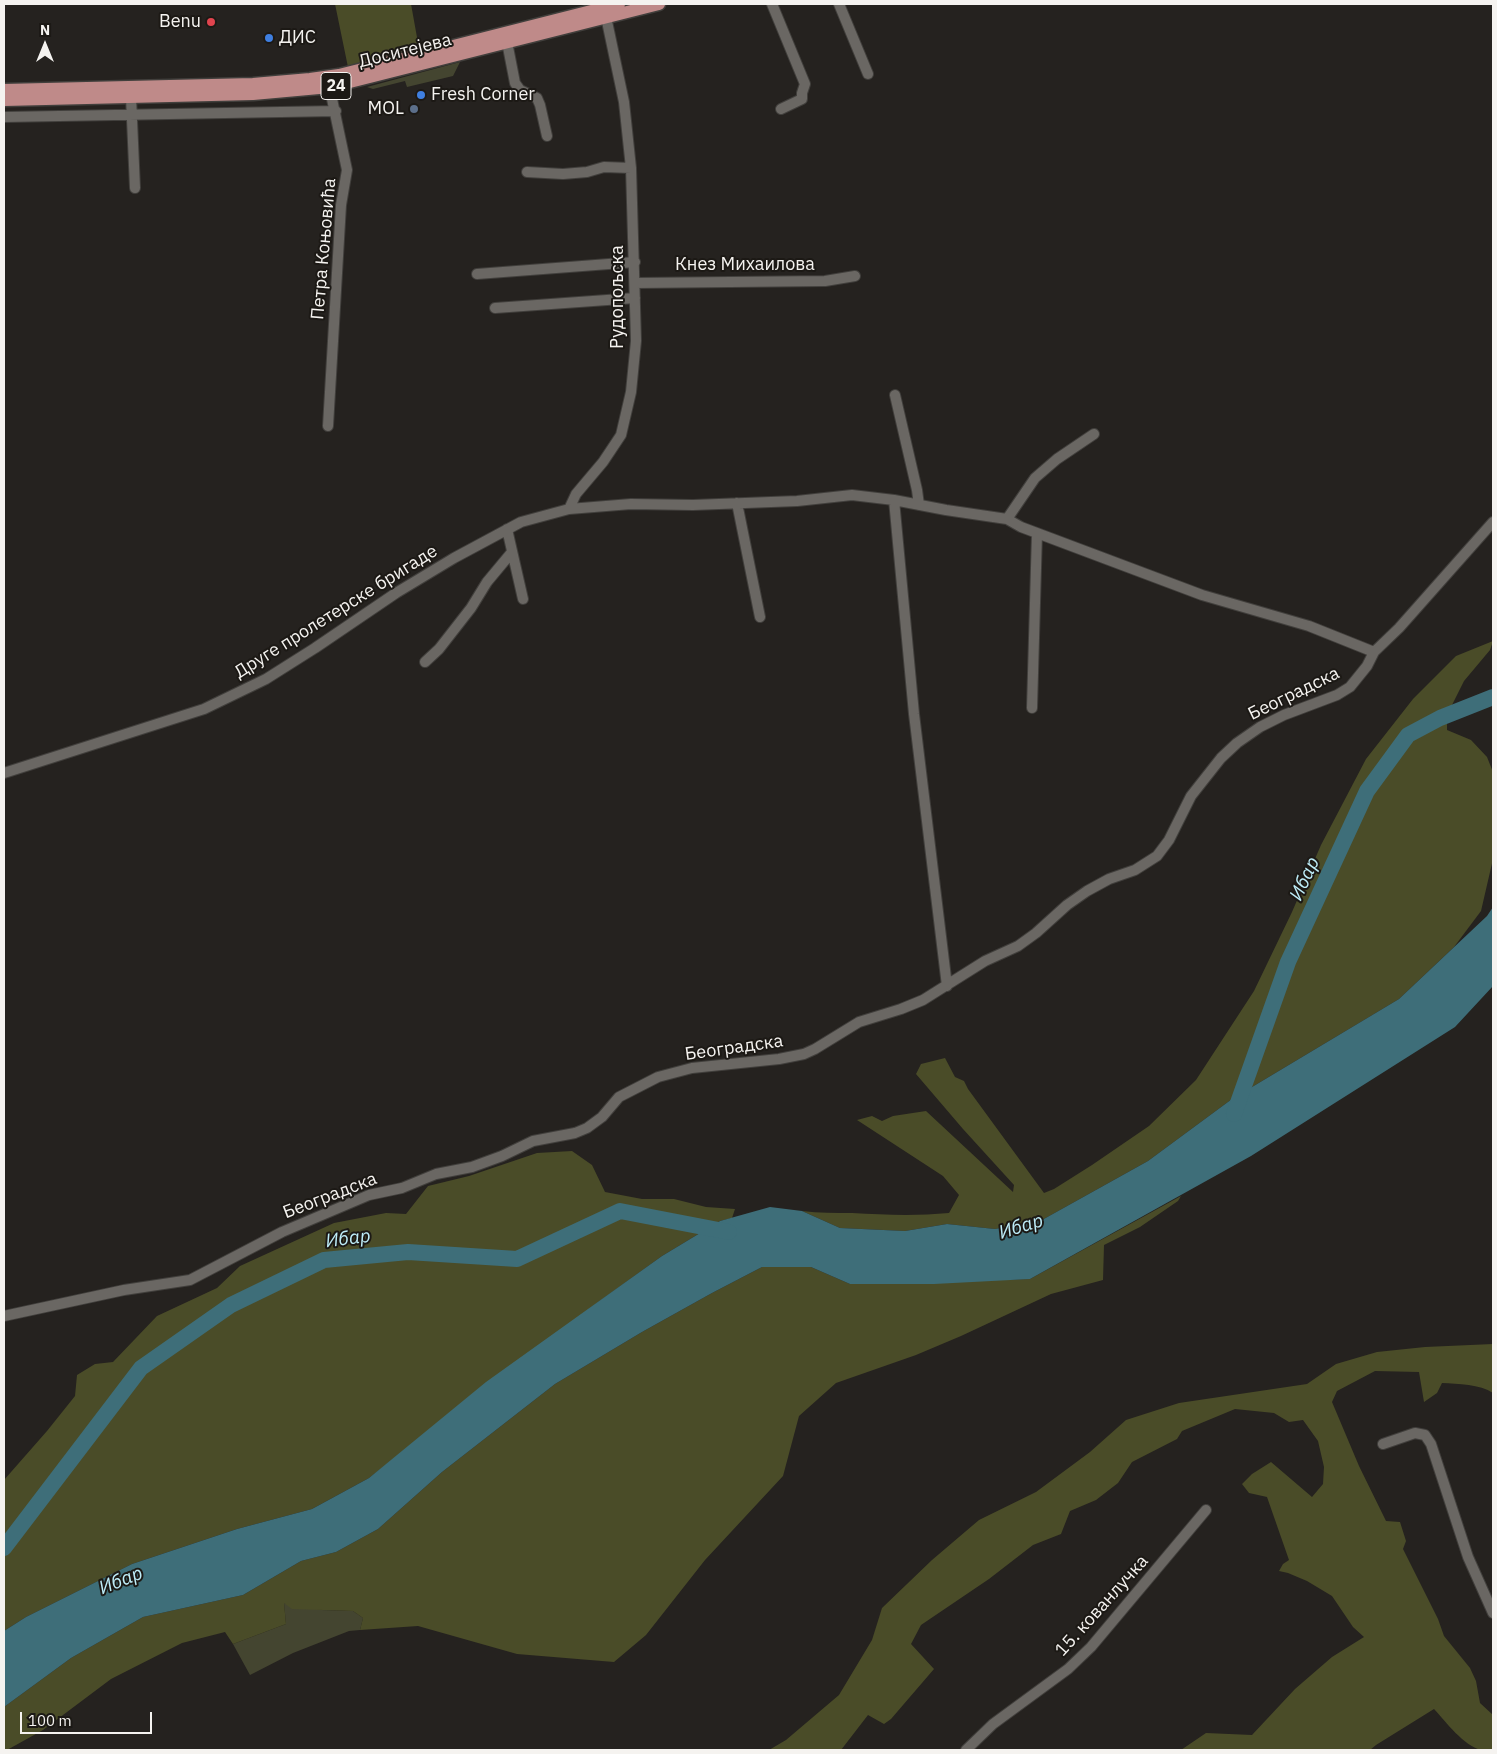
<!DOCTYPE html>
<meta charset="utf-8">
<style>
body{margin:0}
#map{position:relative;width:1497px;height:1754px;overflow:hidden;background:#25221f;font-family:"IBM Plex Sans",sans-serif}
canvas{display:block}
.frame{position:absolute;inset:0;border:5px solid #f5f3f0;pointer-events:none}
.north{position:absolute;left:20px;top:20px;width:50px;height:50px;-webkit-text-stroke:4px #1c1915;paint-order:stroke;rotate:0deg;font-size:14px;font-weight:700;line-height:20px;text-align:center;color:#f5f3f0}
.north::after{content:'';display:block;margin:auto;width:18px;height:22px;background:#f5f3f0;clip-path:polygon(50% 0,100% 100%,50% 72%,0 100%)}
.scale{position:absolute;left:20px;top:1712px;width:132px;height:22px;box-sizing:border-box;border:2px solid #f5f3f0;border-top:0;padding-left:6px;font-size:15px;line-height:18px;white-space:nowrap;color:#f5f3f0;-webkit-text-stroke:4px #1c1915;paint-order:stroke}
</style>
<div id="map">
<canvas width="1497" height="1754"></canvas>
<div class="frame"></div>
<div class="north">N</div>
<div class="scale">100 m</div>
</div>
<script>
const c = document.querySelector('canvas').getContext('2d');
c.lineJoin = 'round';
function fill(path, color) { c.fillStyle = color; c.fill(path, 'evenodd'); }
function strokePath(path, color, width, dash) { c.strokeStyle = color; c.lineWidth = width; c.lineCap = dash ? 'butt' : 'round'; c.setLineDash(dash || []); c.stroke(path); }
function label(font, color, halo, rows, align = 'center') {
  c.font = font + ' "IBM Plex Sans",sans-serif'; c.lineWidth = 4; c.setLineDash([]); c.textBaseline = 'middle'; c.strokeStyle = halo; c.fillStyle = color; for (const [text, x, y, turn = 0] of rows) {
    c.save(); c.translate(x, y); c.rotate((+turn || 0) * Math.PI / 180); c.textAlign = isNaN(turn) ? turn : align; if (halo) c.strokeText(text, 0, 0); c.fillText(text, 0, 0); c.restore();
  }
}
fill(new Path2D(`
 M460 62 453 76 407 87 405 81 373 89 367 87Z
 M284 1603 323 1610 353 1611 363 1618 360 1630 349 1631 293 1653 250 1675 233 1644 286 1624Z`), '#444530');
fill(new Path2D(`
 M335 4H411L420 54 349 72Z
 M1493 641 1490 650 1464 681 1447 715V730L1471 740 1487 757 1493 772V859L1481 911 1454 947 1399 999 1232 1099 1148 1161 1042 1220 995 1229 947 1224 905 1231 840 1228 802 1211C819 1213 835 1213 852 1213 885 1215 917 1216 949 1213L959 1195 943 1176 857 1120 872 1116 882 1121 893 1116 926 1111 1013 1192 1014 1185 963 1129 916 1074 921 1064 945 1058 955 1077 964 1081 968 1089 1044 1193 1054 1189 1092 1165 1149 1126 1196 1080 1254 991 1292 912 1321 845 1366 759 1413 699 1456 656Z
 M572 1151 592 1165 605 1192 642 1199H674L706 1207 735 1209 732 1218 720 1221 662 1256 597 1303 369 1478 312 1509 237 1529 132 1564 26 1617 4 1631V1480L47 1431 75 1396 77 1375 95 1364 113 1362 157 1316 217 1288 240 1266 334 1223 386 1213 406 1214 428 1186 469 1176 537 1153Z
 M1181 1196 1178 1201 1140 1227 1104 1245 1103 1280 1051 1294 961 1336 916 1355 836 1383 799 1416 783 1476 705 1560 646 1635 614 1662 517 1654 418 1626 360 1630 363 1618 353 1611 292 1609 284 1603 286 1624 233 1644 225 1632 182 1643 111 1679 43 1730 7 1750H4V1707L71 1658 143 1617 243 1595 301 1561 336 1552 378 1529 442 1472 555 1384 642 1332 712 1293 762 1267H811L850 1284 1030 1279Z
 M1493 1344V1393C1480 1384 1458 1384 1442 1383L1437 1393 1424 1402 1419 1372 1375 1371 1337 1391 1332 1402 1359 1466 1386 1521 1400 1522 1406 1541 1403 1549 1438 1619 1444 1636 1470 1668 1476 1681 1480 1703 1493 1715V1750C1490 1750 1485 1751 1481 1750 1464 1746 1446 1722 1434 1709L1376 1745 1370 1750H1181L1206 1733 1252 1735 1295 1689 1332 1657 1364 1637 1353 1627 1332 1596 1307 1581 1288 1573 1279 1571 1283 1564 1289 1560 1267 1497 1249 1493 1242 1484 1252 1474 1271 1462 1312 1497 1323 1484 1324 1467 1318 1441 1303 1420 1289 1422 1274 1413 1235 1409 1182 1431 1177 1439 1132 1462 1118 1483 1096 1500 1070 1511 1061 1534 1033 1545 989 1579 921 1625 911 1644 934 1669 891 1719 884 1724 868 1715 841 1750H769L786 1740 839 1695 872 1640 882 1608 932 1560 979 1520 1036 1492 1090 1452 1126 1420 1179 1403 1307 1384 1336 1364 1377 1352 1425 1347Z`), '#4a4c28');
fill(new Path2D(`
 M1493 907V986L1455 1027 1251 1156 1030 1279 934 1284H850L811 1267H762L712 1293 642 1332 555 1384 442 1472 378 1529 336 1552 301 1561 243 1595 143 1617 71 1658 4 1707V1631L26 1617 132 1564 237 1529 312 1509 369 1478 486 1382 662 1256 720 1221 770 1207 802 1211 840 1228 905 1231 947 1224 995 1229 1042 1220 1148 1161 1232 1099 1399 999 1487 916Z`), '#3e6e79');
strokePath(new Path2D(`
 M1234 1114 1288 962 1367 791 1408 735 1440 718 1493 697
 M4 1548 141 1368 231 1305 324 1260 408 1252 517 1259 620 1211 729 1232`), '#3e6e79', 16);
const minor = new Path2D(`
 M772 4 805 84 802 93V99L781 109
 M839 4 868 74
 M605 12 624 102 631 168 636 341 631 392 621 435 603 462 576 494 569 509 631 504 693 505 797 501 852 495 894 500 946 510 1007 519 1021 527 1202 595 1309 626 1374 652
 M507 42 515 83 520 90 537 98 540 105 547 136
 M328 80 347 170 341 205 328 426
 M131 97 135 188
 M4 117 336 111
 M527 172 563 174 587 172 604 167 631 168
 M477 274 635 262
 M635 283 825 281 855 276
 M495 308 635 298
 M895 395 917 490 919 505
 M894 500 914 714 947 986
 M737 503 760 617
 M1007 519 1035 478 1057 459 1094 434
 M507 529 523 599
 M425 662 439 649 471 608 487 582 512 552
 M1032 708 1037 533
 M4 773 204 709 266 679 315 648 396 593 454 558 521 522 569 509
 M4 1316 124 1290 190 1280 282 1232 369 1195 402 1188 436 1174 472 1167 502 1156 533 1141 575 1133 587 1128 602 1117 619 1097 658 1077 692 1068 779 1059 804 1054 815 1049 859 1022 901 1009 923 1000 985 961 1018 946 1036 933 1067 905 1087 891 1109 879 1135 870 1157 856 1169 840 1191 796 1221 758 1237 743 1260 727 1284 715 1337 695 1350 687 1367 666 1374 652 1399 628 1493 522
 M1383 1444 1415 1433 1425 1435 1431 1444 1468 1557 1493 1613
 M966 1750 993 1724 1068 1669 1091 1647 1206 1510`);
const major = new Path2D(`
 M4 90 253 84 310 79 339 75 619 4
 M4 100 253 94 330 87 659 4`);
strokePath(minor, '#413f3c', 12);
strokePath(major, '#413f3c', 15);
strokePath(minor, '#6a6763', 10);
strokePath(major, '#bf8a89', 12);
for (const [x, y, r, color] of [
 [211,22,5,"#e0444e"],
 [269,38,5,"#3f7fe0"],
 [421,95,5,"#3f7fe0"],
 [414,109,5,"#5c6f8a"]
]) { const dot = new Path2D(); dot.arc(x, y, r, 0, 2 * Math.PI); c.fillStyle = color; c.fill(dot); strokePath(dot, '#1c1915', 2); }
for (const [x, y, w] of [
 [336,86,30]
]) { const box = new Path2D(); box.roundRect(x - w / 2, y - 13.5, w, 27, 4); c.fillStyle = '#1c1915'; c.fill(box); strokePath(box, '#f5f3f0', 1); }
label('bold 16px', '#f5f3f0', null, [
 ["24",336,86]
]);
label('18px', '#f5f3f0', '#1c1915', [
 ["Benu",201,22],
 ["ДИС",279,38,"left"],
 ["Fresh Corner",431,95,"left"],
 ["MOL",404,109]
], 'right');
label('18px', '#f5f3f0', '#1c1915', [
 ["Доситејева",405,51,-14],
 ["Петра Коњовића",324,249,-85],
 ["Кнез Михаилова",745,265],
 ["Рудопољска",618,297,-90],
 ["Друге пролетерске бригаде",336,612,-32],
 ["Београдска",1294,694,-26],
 ["Београдска",734,1048,-8],
 ["Београдска",330,1196,-21],
 ["15. кованлучка",1102,1606,-48]
]);
label('italic 19px', '#beedf8', '#1c1915', [
 ["Ибар",1305,879,-65],
 ["Ибар",1021,1227,-17],
 ["Ибар",348,1239,-7],
 ["Ибар",121,1581,-22]
]);
</script>
